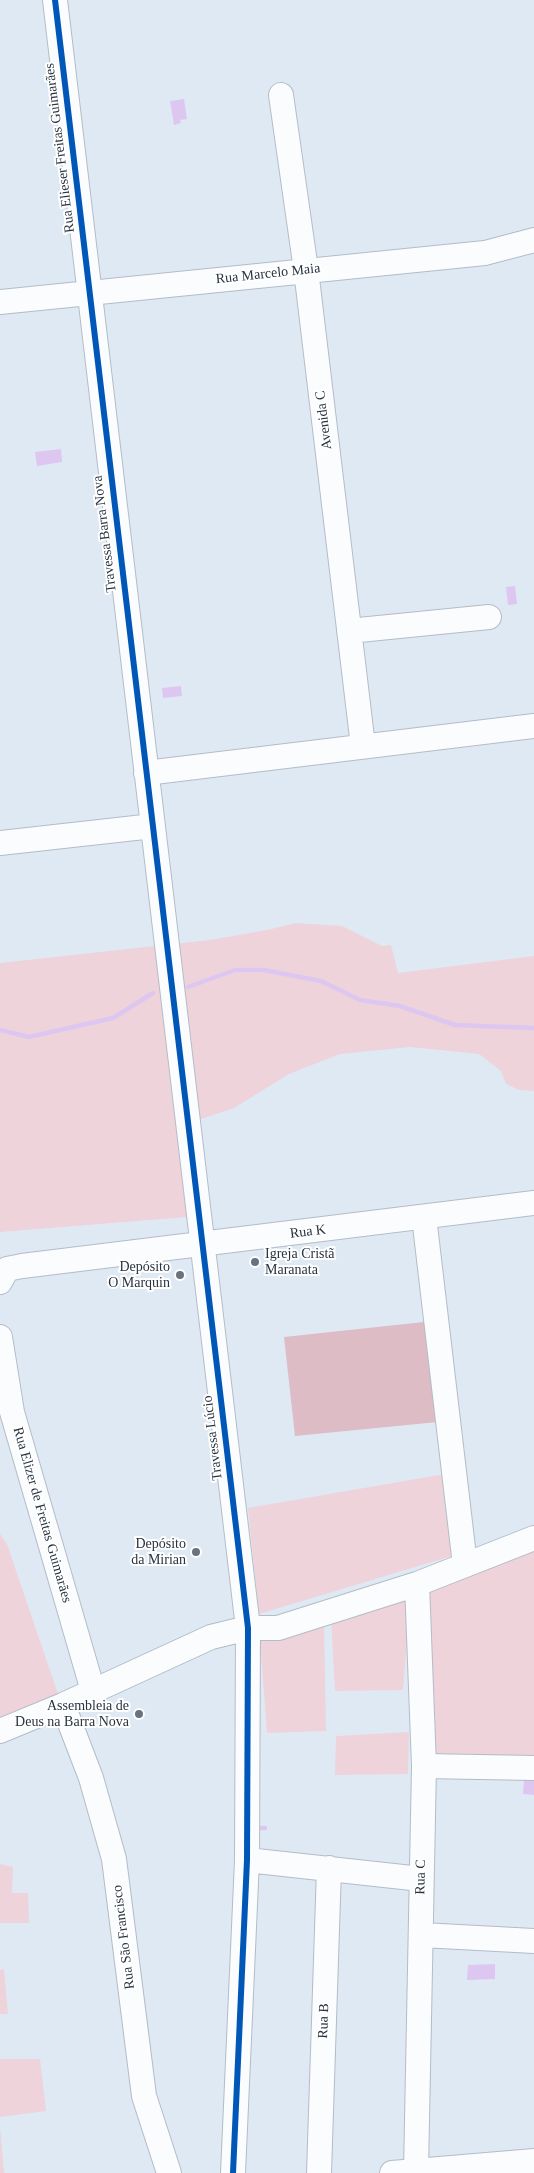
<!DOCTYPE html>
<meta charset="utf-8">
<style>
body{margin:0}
canvas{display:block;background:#dfe9f4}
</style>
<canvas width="534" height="2173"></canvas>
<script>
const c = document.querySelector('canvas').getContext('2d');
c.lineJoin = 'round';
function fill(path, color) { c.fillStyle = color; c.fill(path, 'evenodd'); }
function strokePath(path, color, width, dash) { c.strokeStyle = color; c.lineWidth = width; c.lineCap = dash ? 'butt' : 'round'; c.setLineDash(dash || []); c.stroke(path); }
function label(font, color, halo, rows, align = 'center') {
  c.font = font + ' "Times New Roman",serif'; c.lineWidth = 4; c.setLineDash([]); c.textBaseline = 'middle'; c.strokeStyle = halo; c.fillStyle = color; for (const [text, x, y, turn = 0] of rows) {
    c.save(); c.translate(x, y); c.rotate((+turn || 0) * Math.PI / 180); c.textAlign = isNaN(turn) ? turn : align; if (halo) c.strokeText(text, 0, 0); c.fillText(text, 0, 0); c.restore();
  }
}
fill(new Path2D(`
 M296 923 342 926 382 946 391 945 398 973 534 956V1091L519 1090 506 1084 501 1071 479 1054 410 1047 340 1054 289 1074 234 1108 177 1127 187 1217 0 1232V963L210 940 267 930Z
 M445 1474 455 1555 259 1614 248 1508Z
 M0 1534 7 1544 60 1700 0 1727Z
 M534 1546V1759L428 1761 422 1589Z
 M411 1590 403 1690 335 1691 331 1618Z
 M324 1623 326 1731 267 1733 260 1639Z
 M409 1732 408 1774 335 1775 336 1736Z
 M0 1864 13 1867 12 1893H28L29 1923H0Z
 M4 1969 8 2014H0V1970Z
 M0 2059H40L46 2111 0 2117Z
 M0 2127 4 2173H0Z`), '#eed3db');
fill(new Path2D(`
 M433 1321 448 1421 295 1436 284 1337Z`), '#debcc5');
fill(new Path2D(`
 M184 99 187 119 180 120 181 123 174 125 170 101Z
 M61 449 62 462 37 466 35 452Z
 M515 586 517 604 508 605 506 587Z
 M181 686 182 696 163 698 162 688Z
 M524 1780 534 1781V1795L523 1794Z
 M495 1964V1979L467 1980 468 1965Z`), '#ddc7f1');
strokePath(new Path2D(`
 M188 987 235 970H264L321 981 360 1000 400 1006 455 1025 534 1028
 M0 1030 29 1037 113 1018 153 993
 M257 1832 259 1828H265`), '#ddc7f1', 4.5);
const minor = new Path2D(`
 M55 0 248 1628 247 1860 233 2173
 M281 95 306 270 363 746
 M0 302 485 253 534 240
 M349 631 489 617
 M146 773 534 726
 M0 843 153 826
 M424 1217 465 1565
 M0 1282 7 1269 22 1266 534 1203
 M0 1337 12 1412 93 1691
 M63 1705 91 1778 114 1859 144 2096 169 2173
 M0 1731 63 1705 211 1637 248 1628H278L417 1584 534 1538
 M424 1766 534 1768
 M247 1860 421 1879
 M422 1935 534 1941
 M416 2171 424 1766 417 1584
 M319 2173 329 1868
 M392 2173 534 2161`);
strokePath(minor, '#b3bcc7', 26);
strokePath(minor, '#fafcfd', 24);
strokePath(new Path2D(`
 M55 0 248 1628 247 1860 233 2173`), '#0057b8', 6);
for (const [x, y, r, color] of [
 [255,1262,5,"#68737f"],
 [180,1275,5,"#68737f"],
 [196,1552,5,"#68737f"],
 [139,1714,5,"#68737f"]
]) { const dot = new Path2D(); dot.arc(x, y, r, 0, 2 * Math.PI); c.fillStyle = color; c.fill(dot); strokePath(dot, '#fff', 2); }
label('14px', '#283340', '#fff', [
 ["Rua Elieser Freitas Guimarães",60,148,-97],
 ["Rua Marcelo Maia",268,274,-6],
 ["Avenida C",324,420,-97],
 ["Travessa Barra Nova",105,534,-97],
 ["Rua K",308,1232,-7],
 ["Travessa Lúcio",213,1438,-97],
 ["Rua Elizer de Freitas Guimarães",42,1515,74],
 ["Rua C",421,1877,-89],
 ["Rua São Francisco",124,1937,-97],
 ["Rua B",324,2021,-88]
]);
label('14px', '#283340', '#fff', [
 ["Igreja Cristã",265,1254,"left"],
 ["Maranata",265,1270,"left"],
 ["Depósito",170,1267],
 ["O Marquin",170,1283],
 ["Depósito",186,1544],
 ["da Mirian",186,1560],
 ["Assembleia de",129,1706],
 ["Deus na Barra Nova",129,1722]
], 'right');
</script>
